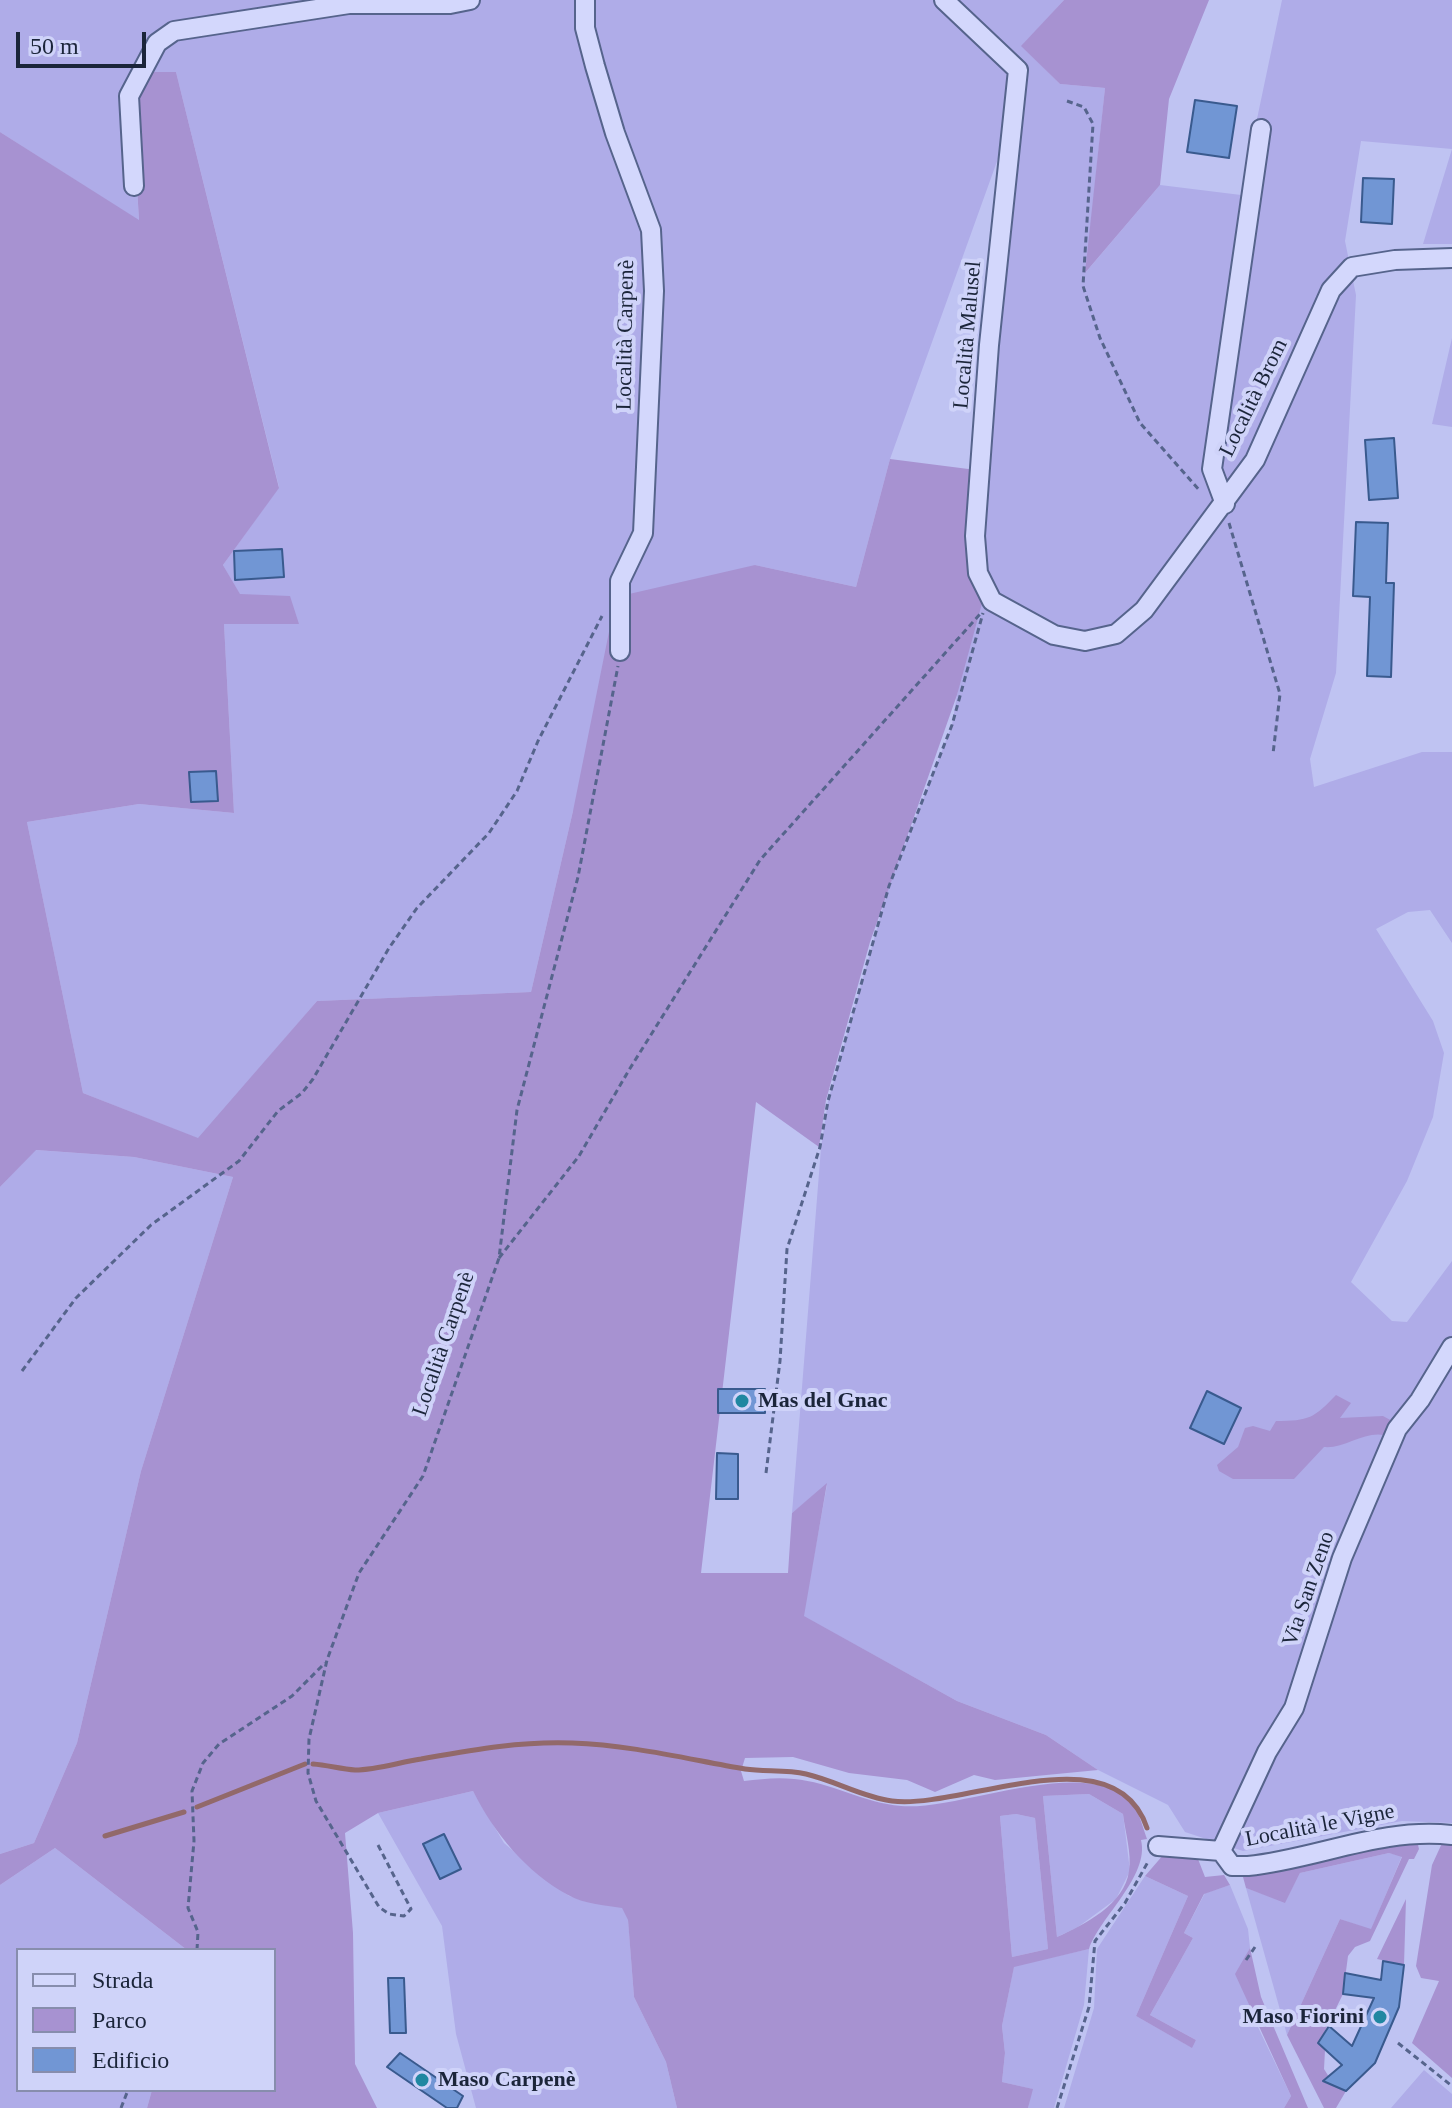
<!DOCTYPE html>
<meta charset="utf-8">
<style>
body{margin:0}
#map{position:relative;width:1452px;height:2108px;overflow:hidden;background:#bfc3f2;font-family:Georgia,serif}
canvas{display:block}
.legend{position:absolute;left:16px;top:1948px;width:260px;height:144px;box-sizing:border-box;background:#cfd3f9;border:2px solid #878dad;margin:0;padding:10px 14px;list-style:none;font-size:24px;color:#1b253a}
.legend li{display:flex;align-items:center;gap:16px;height:40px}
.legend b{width:40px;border:2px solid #878dad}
.scale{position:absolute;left:16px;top:32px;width:130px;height:36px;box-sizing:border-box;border:4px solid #1b253a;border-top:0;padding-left:10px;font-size:24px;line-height:28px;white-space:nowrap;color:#1b253a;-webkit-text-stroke:6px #cfd3f9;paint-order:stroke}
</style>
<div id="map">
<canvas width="1452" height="2108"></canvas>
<ul class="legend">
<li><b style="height:10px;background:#d3d7fc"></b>Strada</li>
<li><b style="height:22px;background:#a792d1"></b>Parco</li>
<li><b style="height:22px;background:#7196d4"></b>Edificio</li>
</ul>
<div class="scale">50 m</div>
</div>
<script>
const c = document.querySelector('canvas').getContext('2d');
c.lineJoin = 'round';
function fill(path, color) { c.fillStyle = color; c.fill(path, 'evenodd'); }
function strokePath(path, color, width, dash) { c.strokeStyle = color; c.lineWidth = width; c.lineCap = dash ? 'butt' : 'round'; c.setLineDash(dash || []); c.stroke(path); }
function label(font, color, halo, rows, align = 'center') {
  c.font = font + ' Georgia,serif'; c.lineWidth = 8; c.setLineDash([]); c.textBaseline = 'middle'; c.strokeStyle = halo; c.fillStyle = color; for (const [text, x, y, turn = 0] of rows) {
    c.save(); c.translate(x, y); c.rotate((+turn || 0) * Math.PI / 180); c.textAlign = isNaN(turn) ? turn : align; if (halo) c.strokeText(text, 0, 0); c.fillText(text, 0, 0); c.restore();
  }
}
fill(new Path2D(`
 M0 0H1064L1022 46 1060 84 1105 88 1086 272 1160 185 1241 195 1282 0H1452V244H1423L1452 149 1361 141 1345 241 1356 295 1336 673 1310 759 1314 787 1422 752H1452V943L1430 910 1408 912 1376 929 1433 1021 1444 1053 1433 1117 1407 1181 1351 1282 1392 1321 1407 1322 1452 1261V1823L1402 1821 1243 1851 1185 1832 1168 1805 1098 1770 1046 1735 957 1701 803 1616 827 1485 792 1513 821 1148 828 1101 889 886 952 725 957 695 982 554 1000 153 890 459 856 587 755 565 573 811 531 992 317 1001 199 1139 83 1093 27 822 139 804 234 813 224 624H299L240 595 223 565 279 487 176 72H130L139 221 0 132Z
 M1452 338V427L1432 424Z
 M35 1150 134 1157 233 1177 141 1471 77 1743 34 1843 0 1854V1187Z
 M473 1791 504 1843 546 1879 569 1896 622 1907 628 1919 634 1997 666 2062 677 2108H476L456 2034 442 1926 378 1813Z
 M1089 1794 1123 1814 1130 1871 1116 1899 1078 1927 1057 1937 1043 1796Z
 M1016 1814 1035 1818 1048 1949 1012 1957 1000 1816Z
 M55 1848 187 1950H18V2090H152L147 2108H0V1885Z
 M1389 1853 1402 1856 1371 1930 1340 1919 1287 2035 1246 1888 1285 1902 1300 1873Z
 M1145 1876 1188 1896 1136 2016 1191 2047 1196 2040 1150 2015 1193 1938 1184 1933 1205 1893 1230 1885 1248 1929 1250 1948 1247 1954 1256 2023 1291 2096 1284 2108H1064L1094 2008 1097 1949Z
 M1089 1949 1084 2005 1054 2108H1028L1032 2089 1002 2082 1005 2053 1002 2026 1014 1966Z
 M1424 2070 1452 2094V2108H1391Z`), '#aface8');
fill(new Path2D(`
 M1064 0H1209L1169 99 1160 185 1085 273 1105 88 1060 84 1021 46Z
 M130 72H176L279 488 223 565 240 594 290 596 299 624H224L234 813 139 804 27 822 83 1093 198 1138 317 1001 531 992 573 811 616 597 755 565 856 587 890 459 984 471 981 522 987 585 957 695 870 942 826 1100 819 1147 756 1102 701 1573H788L792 1513 827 1483 804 1616 957 1701 1046 1735 1098 1770 995 1780 974 1775 935 1792 907 1780 849 1773 793 1757 745 1758 741 1771 744 1781C761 1779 777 1777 794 1779 830 1782 864 1803 901 1806 958 1811 1083 1755 1129 1800 1139 1810 1142 1825 1147 1839L1141 1840C1150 1876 1099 1918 1089 1949L1014 1967 1002 2026 1005 2053 1002 2082 1033 2089 1028 2108H677L666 2062 634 1997 628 1920 622 1908C604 1905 584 1904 568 1895 526 1872 494 1833 473 1791L378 1813 345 1833 353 1933 355 2064 377 2108H147L152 2090H274V1950H187L55 1848 0 1885V1854L34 1843 77 1743 141 1471 233 1177 134 1157 36 1150 0 1187V132L139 220ZM1089 1794 1123 1814C1125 1831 1132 1854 1129 1871 1125 1904 1084 1925 1057 1937L1043 1796ZM1016 1814 1035 1818 1048 1949 1012 1957 1000 1816Z
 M1336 1395 1351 1403 1340 1418 1383 1416 1394 1422 1384 1435C1364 1431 1344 1449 1324 1447L1294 1479H1233L1219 1471 1217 1465 1238 1447 1245 1428 1253 1426 1270 1431 1276 1421C1309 1421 1314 1418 1336 1395Z
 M1417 1841 1419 1849 1414 1859H1409L1370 1941 1355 1947 1348 1956 1343 1994 1319 2043 1325 2050 1324 2069 1329 2077 1324 2082 1346 2091 1336 2108H1324L1287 2035 1340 1919 1371 1929 1402 1857 1389 1853 1300 1873 1285 1903 1246 1888 1243 1877 1369 1845Z
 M1443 1841 1452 1843V2078L1412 2043 1439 1981 1421 1978 1416 1966 1432 1865Z
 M1164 1854 1198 1859 1205 1877 1224 1875 1230 1885 1204 1894 1184 1933 1193 1938 1150 2015 1196 2040 1192 2048 1136 2016 1188 1896 1145 1876Z
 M1406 1899 1404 1965 1377 1959Z
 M1250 1948 1261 1997 1308 2108H1284L1291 2096 1235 1974Z`), '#a792d1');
strokePath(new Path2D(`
 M313 1764C327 1765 341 1769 355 1770 377 1770 400 1762 421 1759 472 1750 520 1741 572 1743 631 1745 687 1759 745 1769 765 1772 786 1769 806 1774 836 1781 862 1797 892 1801 962 1810 1115 1731 1147 1828
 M197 1807 305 1764
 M105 1836 184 1812`), '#92696a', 5);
const building = new Path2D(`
 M1195 100 1237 106 1229 158 1187 152Z
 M1363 178 1394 179 1392 224 1361 222Z
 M1394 438 1398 498 1369 500 1365 440Z
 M1356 522 1388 523 1386 583H1394L1391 677 1367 676 1370 597 1353 596Z
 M282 549 284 577 235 580 234 551Z
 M216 771 218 801 191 802 189 772Z
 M718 1389H765V1413H718Z
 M1207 1391 1241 1408 1224 1444 1190 1428Z
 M717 1453 738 1454V1499H716Z
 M444 1834 461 1869 440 1879 423 1844Z
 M1383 1961 1404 1965 1399 2007 1375 2063 1346 2091 1323 2081 1342 2065 1318 2043 1329 2026 1352 2046 1374 1998 1343 1994 1345 1973 1381 1980Z
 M388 1978H404L406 2033H390Z
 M400 2053 463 2096 457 2108H447L387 2067Z`);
fill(building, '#7196d4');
strokePath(building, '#395a8e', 2);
const minor = new Path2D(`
 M585 0V28L595 66 615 133 651 230 654 291 643 533 620 581V651
 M944 0 1018 70 989 345 975 536 978 573 992 601 1054 635 1085 641 1116 634 1144 610 1255 460 1331 290 1352 267 1395 260 1452 258
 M134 186 129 96 157 43 174 31 349 4H450L470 0
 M1225 504 1212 469 1261 129
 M1158 1846 1221 1851 1232 1866H1248C1317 1859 1381 1827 1452 1835
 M1221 1851 1267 1752 1294 1708 1342 1558 1397 1429 1420 1400 1452 1347`);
strokePath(minor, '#56648c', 22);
strokePath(new Path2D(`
 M1067 101 1084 107 1093 124 1083 286 1100 338 1140 423 1200 491
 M1229 523 1280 694 1273 754
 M499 1258 579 1156 629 1070 760 860 981 613
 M22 1371 76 1298 151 1225 239 1161 278 1111 302 1093 313 1079 389 948 417 908 489 833 517 791 538 741 602 616
 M766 1473 780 1361 787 1249 820 1147 828 1101 889 886 952 725 983 613
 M378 1845 411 1909 404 1916 389 1914 379 1907 316 1801 308 1773 309 1739 327 1660 359 1573 423 1476 499 1258 517 1110 578 877 618 666
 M197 1950 198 1932 188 1908 194 1841 192 1791 203 1763 219 1744 292 1696 325 1663
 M1246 1960 1255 1947
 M1398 2043 1452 2086
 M121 2108 128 2090
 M1057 2108 1089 2007 1095 1941 1125 1903 1149 1860`), '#56648c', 3, [6, 4]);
strokePath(minor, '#d3d7fc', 18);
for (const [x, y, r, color] of [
 [742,1401,8,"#2087a1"],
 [1380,2017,8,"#2087a1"],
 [422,2080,8,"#2087a1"]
]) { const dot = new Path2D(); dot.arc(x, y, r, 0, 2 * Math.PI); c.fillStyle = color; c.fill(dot); strokePath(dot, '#cfd3f9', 3); }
label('22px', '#1b253a', '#cfd3f9', [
 ["Località Carpenè",626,335,-89],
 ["Località Malusel",968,335,-85],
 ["Località Brom",1254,398,-64],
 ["Località Carpenè",444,1344,-71],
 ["Via San Zeno",1309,1589,-71],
 ["Località le Vigne",1320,1826,-11]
]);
label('bold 22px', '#1b253a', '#cfd3f9', [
 ["Mas del Gnac",758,1401],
 ["Maso Fiorini",1364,2017,"right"],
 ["Maso Carpenè",438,2080]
], 'left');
</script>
